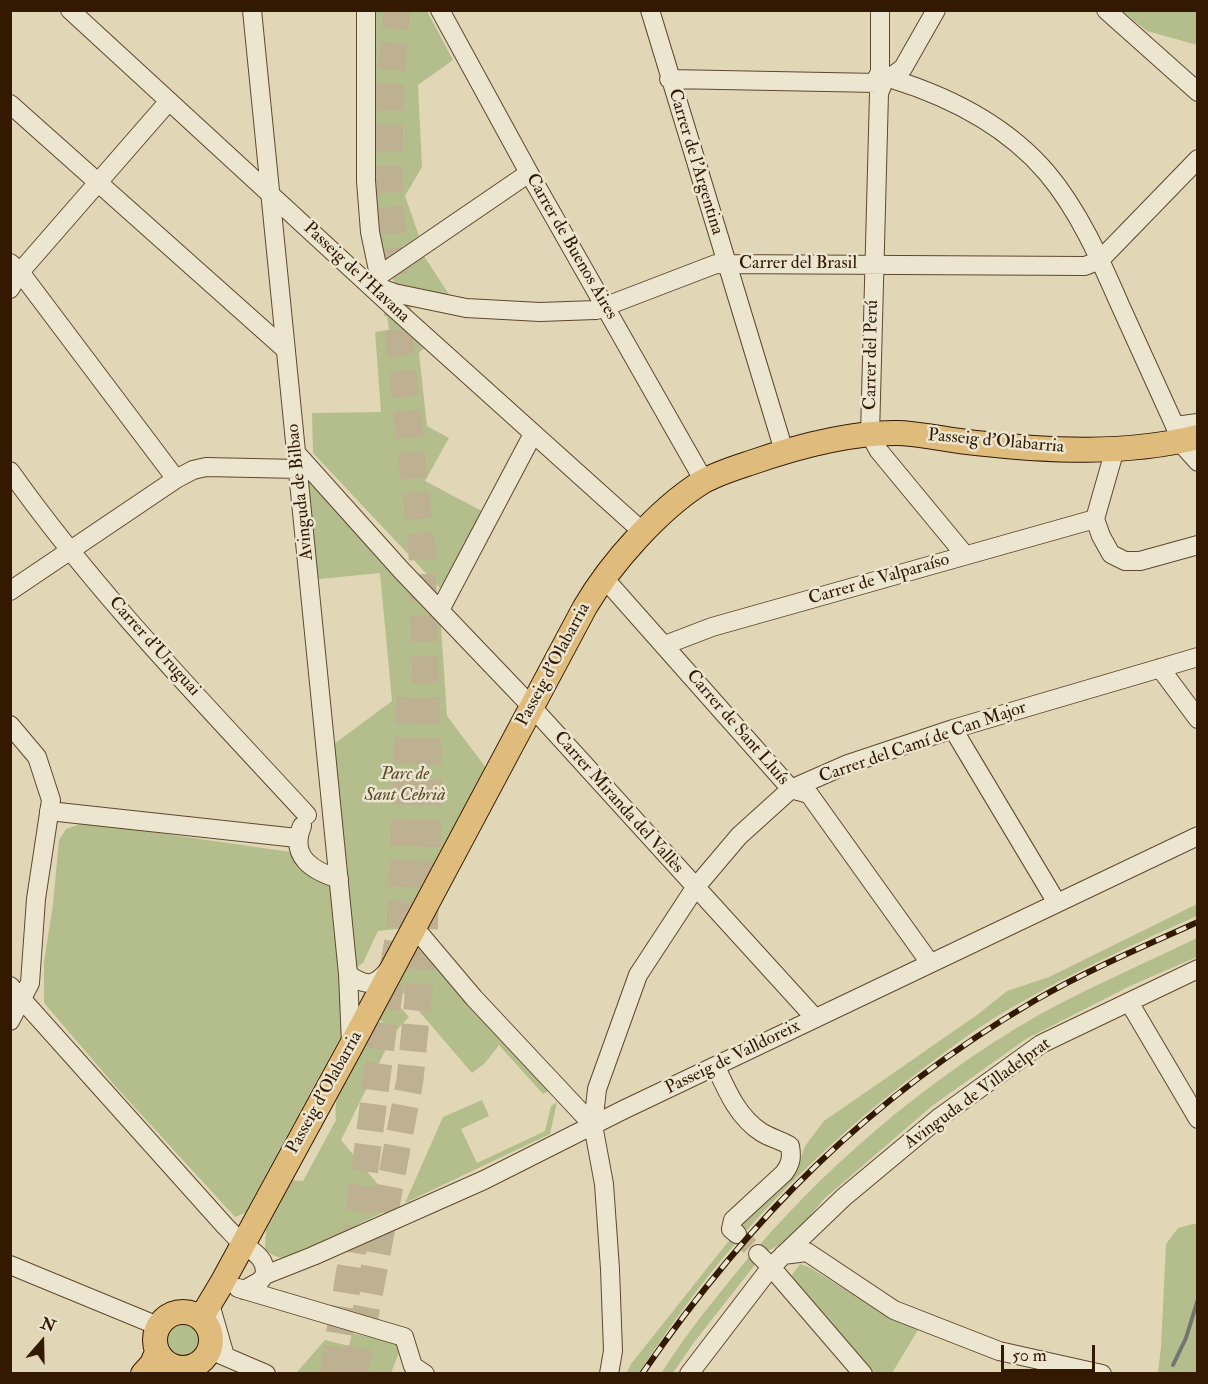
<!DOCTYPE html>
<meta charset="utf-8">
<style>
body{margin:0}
#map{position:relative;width:1208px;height:1384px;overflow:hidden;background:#e1d7b7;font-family:"IM FELL Double Pica",serif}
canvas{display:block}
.frame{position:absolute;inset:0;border:12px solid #331900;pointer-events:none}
.north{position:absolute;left:12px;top:1312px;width:60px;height:60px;-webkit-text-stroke:4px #ece5d0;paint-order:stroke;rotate:20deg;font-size:16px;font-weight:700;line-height:24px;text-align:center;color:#331900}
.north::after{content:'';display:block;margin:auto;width:21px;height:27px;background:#331900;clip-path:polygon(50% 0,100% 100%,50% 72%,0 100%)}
.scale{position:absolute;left:1001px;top:1345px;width:94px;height:27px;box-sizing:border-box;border:3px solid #331900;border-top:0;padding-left:8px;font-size:18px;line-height:21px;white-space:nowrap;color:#331900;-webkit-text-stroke:4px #ece5d0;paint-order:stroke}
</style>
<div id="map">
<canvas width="1208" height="1384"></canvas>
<div class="frame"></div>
<div class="north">N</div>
<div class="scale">50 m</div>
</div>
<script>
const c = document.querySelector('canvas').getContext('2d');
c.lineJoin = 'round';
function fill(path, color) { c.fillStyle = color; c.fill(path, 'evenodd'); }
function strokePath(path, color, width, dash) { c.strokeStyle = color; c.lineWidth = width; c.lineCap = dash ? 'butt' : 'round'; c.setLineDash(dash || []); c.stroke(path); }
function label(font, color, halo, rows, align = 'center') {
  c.font = font + ' "IM FELL Double Pica",serif'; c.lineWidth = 5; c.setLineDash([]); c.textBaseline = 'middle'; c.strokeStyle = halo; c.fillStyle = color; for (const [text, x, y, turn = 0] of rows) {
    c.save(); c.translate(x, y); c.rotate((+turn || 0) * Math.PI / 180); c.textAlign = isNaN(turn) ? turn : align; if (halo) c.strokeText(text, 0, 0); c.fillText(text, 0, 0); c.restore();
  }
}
fill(new Path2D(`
 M371 11H427L453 60 418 85 422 167 405 196 419 236 379 262 376 249Z
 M1122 11H1197V45L1147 31Z
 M424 256 450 296 396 284 391 277Z
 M386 310 426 346 419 353 427 426 449 438 425 481 482 511 440 588 313 453 312 413 381 412 375 332 389 330Z
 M299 463 440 610 447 716 493 777 414 927 378 931 363 963 348 974 326 750 392 701 380 573 310 580Z
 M80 824 116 827 291 852C300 871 311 876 330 883L342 1017 341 1036 245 1213 235 1217 116 1087 44 1003V962L53 904 59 840 66 829Z
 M1197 904V916C1134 944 1071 973 1011 1008 973 1030 938 1057 903 1084 797 1167 712 1260 639 1373L626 1374 631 1364 739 1228 801 1158 805 1146 824 1121 977 1015 1007 991 1049 977Z
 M1197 938V957L1130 986 1026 1039 932 1106 824 1199 789 1241 765 1252 695 1341 673 1373 661 1374C680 1343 701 1316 723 1289 805 1185 905 1096 1018 1027 1075 993 1137 967 1197 938Z
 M414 945H419L548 1091 543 1094 499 1045 485 1063 472 1073 393 981Z
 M386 991 409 1017 397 1030 378 1019Z
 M369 1033 388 1045 341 1140 396 1206 298 1254C284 1259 275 1260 265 1248L266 1230 292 1180 303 1181 336 1120C332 1088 355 1060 369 1033Z
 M482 1100 489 1116 461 1129 477 1163 545 1131 551 1106 557 1102 550 1134 405 1203 443 1117Z
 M1197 1223V1372H1158L1161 1347 1166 1244 1178 1228Z
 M800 1264 809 1267 884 1314 918 1330 892 1373H875L791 1276Z
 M164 1339a19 19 0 1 1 38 0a19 19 0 1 1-38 0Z
 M352 1333 402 1345 391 1373 301 1374 297 1372 325 1340 349 1346Z`), '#b4be8d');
strokePath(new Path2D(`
 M1173 1365 1186 1338 1198 1299`), '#717770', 4);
strokePath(new Path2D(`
 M737 1234 758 1254`), '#beb192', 18, [18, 9]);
strokePath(new Path2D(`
 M333 1374 359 1214 383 1031 400 927 410 697
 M354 1374 410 1080 424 936 429 796 422 551 400 347 389 182 390 88 397 10`), '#beb192', 27, [27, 14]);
const minor = new Path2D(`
 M70 10 394 308 644 533
 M252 10 348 974 351 1044
 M366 10V181L370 232 379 275
 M440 10 529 173 704 481
 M650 10 784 451
 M1106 10 1198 92
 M892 76 903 68 936 10
 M669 79 878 83
 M892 79C950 97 1007 126 1047 173 1079 211 1100 259 1120 305 1138 345 1156 385 1175 426L1180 442 1198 462
 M878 83 877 78 880 72V10
 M882 86 879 93 870 435 879 451 965 555
 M10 104 286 350
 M10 263 20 272 176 479 193 470 206 467 299 469
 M371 281 529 173
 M367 283 394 293 466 308 540 312 596 310 716 264 1085 266 1100 260 1198 159
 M10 289 20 272 169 101
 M1175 426 1198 423
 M1115 449 1095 519 1101 536 1111 554 1125 561H1140L1198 545
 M298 455 402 571 532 707 815 1018
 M10 471C98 595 205 704 307 815
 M604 578 791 789 809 794 930 963
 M10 591 176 479
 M440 610 533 434
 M665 645 712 627 1095 519
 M1160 668 1198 719
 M10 725 37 757 51 800 36 899 30 983 10 1021
 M953 729 1057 903
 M49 811 297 838
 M302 826C289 857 313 871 339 879
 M414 927 474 998 593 1125
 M348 974C366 987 375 987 389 969
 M10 986 225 1226C231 1232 237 1239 243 1244 255 1253 266 1258 265 1275L260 1281 244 1290
 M1129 1002 1198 1119
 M716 1067C727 1091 738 1117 761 1132 770 1138 781 1140 790 1146 792 1157 791 1164 784 1173L733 1220 731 1229 737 1234
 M758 1254 771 1267 863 1374
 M783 1255 807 1252 894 1310 999 1351 1102 1374
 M10 1265 158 1326
 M265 1275 313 1256 484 1180 623 1110 1198 836
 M238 1288 404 1337 413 1366 425 1374
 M210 1304 225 1356
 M210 1350 266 1374
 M609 1374 613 1351 610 1269 604 1184 593 1125 597 1089 638 975 695 888 739 836 791 789 848 764 953 729 1198 657
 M689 1374 771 1267 844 1197 940 1117 1041 1044 1198 969`);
const major = new Path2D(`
 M155 1340a28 28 0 1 1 56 0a28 28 0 1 1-56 0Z
 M201 1318 222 1283 351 1046 585 607C611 563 659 509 702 482 718 473 735 468 753 462 799 446 850 432 899 433 925 434 950 441 976 443 1049 451 1126 455 1198 437
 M143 1374 152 1364 157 1352`);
strokePath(minor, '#5e482e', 20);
strokePath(major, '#331900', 26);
strokePath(minor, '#ece5d0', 18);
strokePath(major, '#e0bc7c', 24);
const rail = new Path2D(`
 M642 1374C750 1217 869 1098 1034 1001 1086 971 1142 947 1198 922`);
strokePath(rail, '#331900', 6);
strokePath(rail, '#ece5d0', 4, [11]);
label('18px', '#331900', '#ece5d0', [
 ["Carrer de l'Argentina",695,162,73],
 ["Carrer de Buenos Aires",571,247,60],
 ["Carrer del Brasil",798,264],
 ["Passeig de l'Havana",356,273,43],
 ["Carrer del Perú",872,355,-89],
 ["Passeig d'Olabarria",996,442,5],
 ["Avinguda de Bilbao",301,492,-96],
 ["Carrer de Valparaíso",879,580,-16],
 ["Carrer d'Uruguai",154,647,48],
 ["Passeig d'Olabarria",554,665,-62],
 ["Carrer de Sant Lluís",737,728,49],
 ["Carrer del Camí de Can Major",923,743,-19],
 ["Carrer Miranda del Vallès",618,803,48],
 ["Passeig de Valldoreix",733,1058,-26],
 ["Passeig d'Olabarria",325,1093,-61],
 ["Avinguda de Villadelprat",978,1094,-36]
]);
label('italic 18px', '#5a4b2a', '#ece5d0', [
 ["Parc de",405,775],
 ["Sant Cebrià",405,796]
]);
</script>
